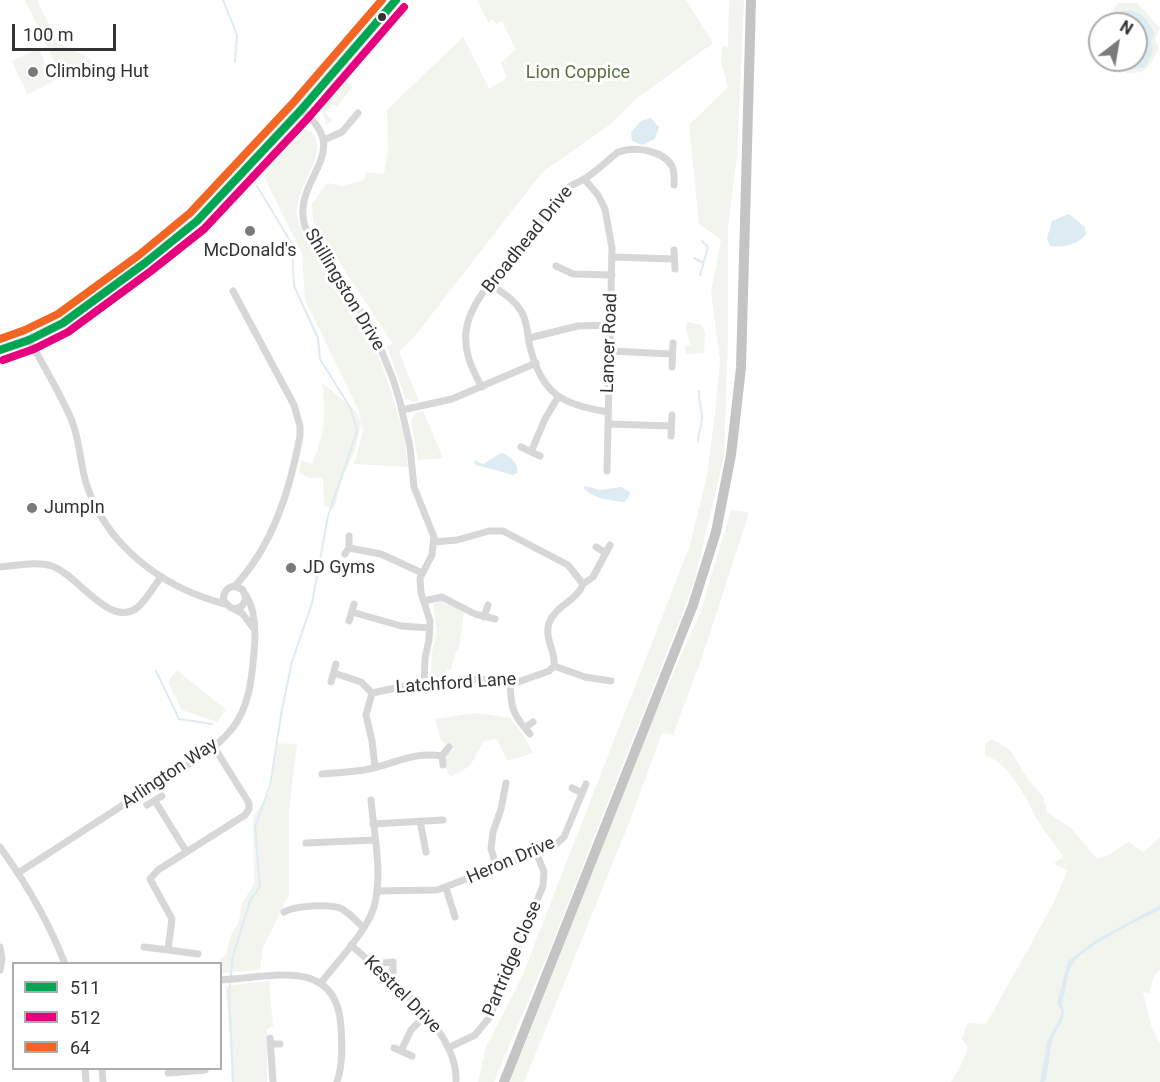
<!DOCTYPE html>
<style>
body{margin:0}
#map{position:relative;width:1160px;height:1082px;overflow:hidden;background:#fff;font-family:Roboto,sans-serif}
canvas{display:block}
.legend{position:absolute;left:12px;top:962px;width:210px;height:108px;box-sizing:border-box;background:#fff;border:2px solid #adadad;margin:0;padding:8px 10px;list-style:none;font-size:18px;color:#333}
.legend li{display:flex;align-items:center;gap:12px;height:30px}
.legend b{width:30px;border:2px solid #adadad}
.north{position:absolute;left:1088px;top:12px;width:60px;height:60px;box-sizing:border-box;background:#fff;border:2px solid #adadad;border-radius:50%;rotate:31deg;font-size:16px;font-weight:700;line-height:24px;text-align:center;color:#333}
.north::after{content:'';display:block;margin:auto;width:21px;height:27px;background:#7a7a7a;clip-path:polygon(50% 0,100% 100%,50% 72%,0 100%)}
.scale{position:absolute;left:12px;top:24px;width:104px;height:27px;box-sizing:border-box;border:3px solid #333;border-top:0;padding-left:8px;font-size:18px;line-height:21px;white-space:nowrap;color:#333;-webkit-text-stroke:4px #fff;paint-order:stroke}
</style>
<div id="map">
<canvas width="1160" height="1082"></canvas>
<ul class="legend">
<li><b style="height:8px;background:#00a651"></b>511</li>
<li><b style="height:8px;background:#e5007d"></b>512</li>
<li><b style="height:8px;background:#f26522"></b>64</li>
</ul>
<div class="north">N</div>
<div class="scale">100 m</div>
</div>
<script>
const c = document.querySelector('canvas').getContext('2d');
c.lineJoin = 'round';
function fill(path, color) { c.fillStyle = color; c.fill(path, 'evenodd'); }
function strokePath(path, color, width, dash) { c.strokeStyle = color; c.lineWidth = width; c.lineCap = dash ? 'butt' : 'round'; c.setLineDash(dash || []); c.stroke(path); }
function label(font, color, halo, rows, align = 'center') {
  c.font = font + ' Roboto,sans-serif'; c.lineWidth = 6; c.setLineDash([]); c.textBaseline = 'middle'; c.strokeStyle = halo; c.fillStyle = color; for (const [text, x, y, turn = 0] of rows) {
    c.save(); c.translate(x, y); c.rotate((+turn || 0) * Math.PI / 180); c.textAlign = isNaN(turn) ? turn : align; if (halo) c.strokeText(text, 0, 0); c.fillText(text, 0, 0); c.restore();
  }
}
fill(new Path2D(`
 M25 0H37L58 43 87 57 95 65 93 75 76 79 59 71Z
 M477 0H686L713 43 637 98 611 124 545 170 536 180 415 336 399 352 419 401 412 402 405 398 387 346 393 344 313 222 312 204 327 183 343 186 364 180 366 172 384 174 388 149 387 110 463 37 489 89 507 78 501 63 516 49 502 21 496 24 492 19 489 23Z
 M729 0H744L737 156 728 227V337L724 456 695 579 683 612 554 939 494 1082H478L486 1047 521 979 690 545 707 475 715 413 720 360 711 293 721 240 699 224 689 125 728 87 721 62 722 46 728 47Z
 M1118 3H1137L1160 28 1155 39 1158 48C1151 66 1147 75 1126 73L1127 65 1120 60H1136L1130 63V70L1145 67 1151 42 1150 22 1114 13 1108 24H1103Z
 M39 49 53 82 27 94 12 61Z
 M341 77 353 86 337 107 332 104 325 113 333 120 327 125 319 103Z
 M299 128 311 131C331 156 294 185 297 215 299 226 304 235 309 245 315 255 320 264 329 272L373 340 393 397 404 437 408 467 354 464 363 431 358 409 305 300 302 254 260 168 290 135Z
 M687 322 702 325 705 333 704 353 686 354 685 346 691 345 686 332Z
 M322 383 356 411 361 424 355 450 343 477 334 509 324 506 323 478H311L299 473 301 460 312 464C325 434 326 415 322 383Z
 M424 411V413L443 458 418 460 411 420 417 412Z
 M731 510 748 512 747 520 700 663 673 735 662 733 629 823 524 1082H510L652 721 701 611Z
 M440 600 464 611 459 648 455 654 451 669 447 670 446 679 436 680 431 675 432 652 437 631 433 605Z
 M177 670 226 710 217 722 182 710 168 682Z
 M476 713 510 718 525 738 533 753 508 761 496 739 484 741 470 766 450 777 445 766 447 755 454 749 441 741 435 719Z
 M992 739 1010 750 1029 781 1043 796 1047 812 1071 828 1097 859 1112 853 1128 842 1144 852 1160 837V905L1096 940 1068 961 1062 986 1060 1018 1047 1041 1040 1082H951L960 1067 968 1048 962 1038 968 1023 986 1024 1051 908 1068 870 1054 864 1058 860 1064 858C1057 846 1047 836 1040 824 1024 798 1015 767 985 755V744Z
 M277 743 297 744 289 811V894L263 948 260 970 222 973 219 960 226 954 231 935 239 921 242 903 254 884 253 817 271 790Z
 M1160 910V969L1153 978 1150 993 1143 992 1152 1029 1160 1044V1082H1045C1049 1069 1049 1057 1052 1043 1054 1028 1067 1020 1061 1002 1067 990 1066 976 1072 965 1083 946 1139 921 1160 910Z
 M269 981 273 1026 267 1029V1082H232L230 1035 225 986Z`), '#f1f5ed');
fill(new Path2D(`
 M1129 10C1143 14 1148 19 1154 33L1151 42C1155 51 1150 59 1145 67L1130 70V63L1136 60V24H1108L1114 13Z
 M651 118 659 127 655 139 642 145 632 141 631 132 641 121Z
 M1069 214 1085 227 1086 235C1076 245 1064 248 1050 246L1047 238 1052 221Z
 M501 453C510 455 519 464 517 473L513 475 476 465 473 460 483 464Z
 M585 486 600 490 621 487 630 492 629 497 624 502C607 500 595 499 583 488Z
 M1160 905V910C1140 920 1082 947 1072 965 1066 976 1067 990 1062 1002 1068 1023 1055 1026 1052 1043 1049 1056 1049 1069 1045 1082H1040L1047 1041 1060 1018 1061 1010 1057 1003 1068 961 1096 940Z`), '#ddebf3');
strokePath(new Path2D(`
 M223 0 237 35 235 62
 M694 258 702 262
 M700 275 708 247 702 241
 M698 442C698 433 702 426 702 417 702 408 698 401 699 391
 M156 671 179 719 212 724
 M233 1082 229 994 233 956 250 901 260 886 255 827 270 786 282 709 292 662 312 603 328 516 357 431 351 409 320 359 318 338 294 286 292 244 257 186`), '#ddebf3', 2);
strokePath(new Path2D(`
 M301 110C357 153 290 178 305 227L348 291 375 335 393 379 400 402 410 447 414 487 434 537 432 555 420 578 421 593 430 621 429 640 425 658 424 686
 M324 140 342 132 358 113
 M584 179 598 195 605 209 612 248 607 471
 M674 250 675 269
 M612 257 674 259
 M556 266 573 274 612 275
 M490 284C501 292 514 299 521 311 528 322 527 334 530 347 542 395 562 404 608 412
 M233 291 294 405 300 426V436C290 490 273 545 235 586
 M529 338 578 326 611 325
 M29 340C44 366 60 393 72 421 80 441 80 463 86 483 106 546 163 588 225 604
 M610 351 672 354
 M672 367 673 343
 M482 387C471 368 462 348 467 326 473 294 520 248 541 221 548 212 554 200 562 192 572 183 576 184 586 178 597 171 607 161 618 152 634 146 663 150 672 166 675 172 674 179 674 185
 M402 410 452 399 536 363
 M609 424 671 426
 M671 436 672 415
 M521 447 540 456
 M531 452 545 419 558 397
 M434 542 457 540 489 531H503L568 565 583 584C578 600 555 606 549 623 544 639 556 651 554 666
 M596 547 606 553
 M349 548 381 554 422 573
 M345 554 349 548V536
 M0 567C16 566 36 561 52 566 78 575 111 630 138 607 147 599 154 586 161 577
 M583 584 593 577 610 545
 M424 601 442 597 475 614 495 619
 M235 609 242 606 246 599 243 590 235 586C227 587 222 593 224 601L230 607 242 613 254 629
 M352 612 401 626 430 628
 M484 617 488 605
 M349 621 354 604
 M334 673 361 682 372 693
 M331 682 336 664
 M510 682C511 703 511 712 525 728
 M530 734 525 728 533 722
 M443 765 442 756 449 747
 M375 767 372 741 366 715 372 693 405 686H442L478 679 518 682 549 671 554 666 585 677 611 681
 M322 774C336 773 350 772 364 770 394 765 411 751 442 756
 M572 788 582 793
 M155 801 186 851
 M147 805 162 796
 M420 821 426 852
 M373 824 443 820
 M306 843 375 840
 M0 847C26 883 49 922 65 964
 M497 868 491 849 493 832 501 809 506 783
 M18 873C64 844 108 814 153 786 180 769 210 755 231 730 249 709 252 678 254 652 256 633 256 611 246 595
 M446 888 455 917
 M377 891 437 890 554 846 564 837 586 784
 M284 912C294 906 331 903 342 909 350 913 357 922 364 928
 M351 945C387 978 459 1029 456 1082
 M0 947 2 959 0 970
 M144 947 168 950
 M198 954 168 950 172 919 150 879 158 870 245 815 249 809V803L214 747
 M384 963 393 962V973L390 980
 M220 980C270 978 337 955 341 1027 342 1046 343 1064 337 1082
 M321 983C337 962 357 942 369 919 386 888 374 834 371 800
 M270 1038 273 1082
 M271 1044H280
 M450 1047 475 1035 489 1018 543 886 544 872 537 854
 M394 1048 412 1056
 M401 1051 411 1030 426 1015
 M85 1068 86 1082
 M102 1068 103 1082
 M168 1073 205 1070`), '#d7d7d7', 7);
strokePath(new Path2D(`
 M0 350 29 340 63 323 145 263 197 221 301 110 396 0`), '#cacaca', 9);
strokePath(new Path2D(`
 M504 1082 693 605 716 532 731 455 741 368 751 0`), '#c4c4c4', 10);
strokePath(new Path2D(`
 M0 350 29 340 63 323 145 263 197 221 301 110 396 0`), '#00a651', 8);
strokePath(new Path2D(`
 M3 360 34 349 68 332 151 271 204 229 309 117 404 7`), '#e5007d', 8);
strokePath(new Path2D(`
 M0 339 25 330 58 314 139 255 190 213 293 103 382 0`), '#f26522', 8);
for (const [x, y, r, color] of [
 [382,17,5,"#333"],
 [33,72,6,"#7a7a7a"],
 [250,231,6,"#7a7a7a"],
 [32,508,6,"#7a7a7a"],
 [291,568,6,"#7a7a7a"]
]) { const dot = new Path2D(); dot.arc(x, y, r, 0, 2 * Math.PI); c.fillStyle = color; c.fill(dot); strokePath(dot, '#fff', 2); }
label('18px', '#333', '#fff', [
 ["Climbing Hut",45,72],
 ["McDonald's",250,251,"center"],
 ["JumpIn",44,508],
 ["JD Gyms",303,568]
], 'left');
label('18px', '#56703f', '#fff', [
 ["Lion Coppice",578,73]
]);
label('18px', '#333', '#fff', [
 ["Broadhead Drive",528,240,-51],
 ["Shillingston Drive",344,290,59],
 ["Lancer Road",610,343,-88],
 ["Latchford Lane",456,684,-4],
 ["Arlington Way",170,774,-34],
 ["Heron Drive",511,861,-23],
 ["Partridge Close",513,959,-67],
 ["Kestrel Drive",402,995,45]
]);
</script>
